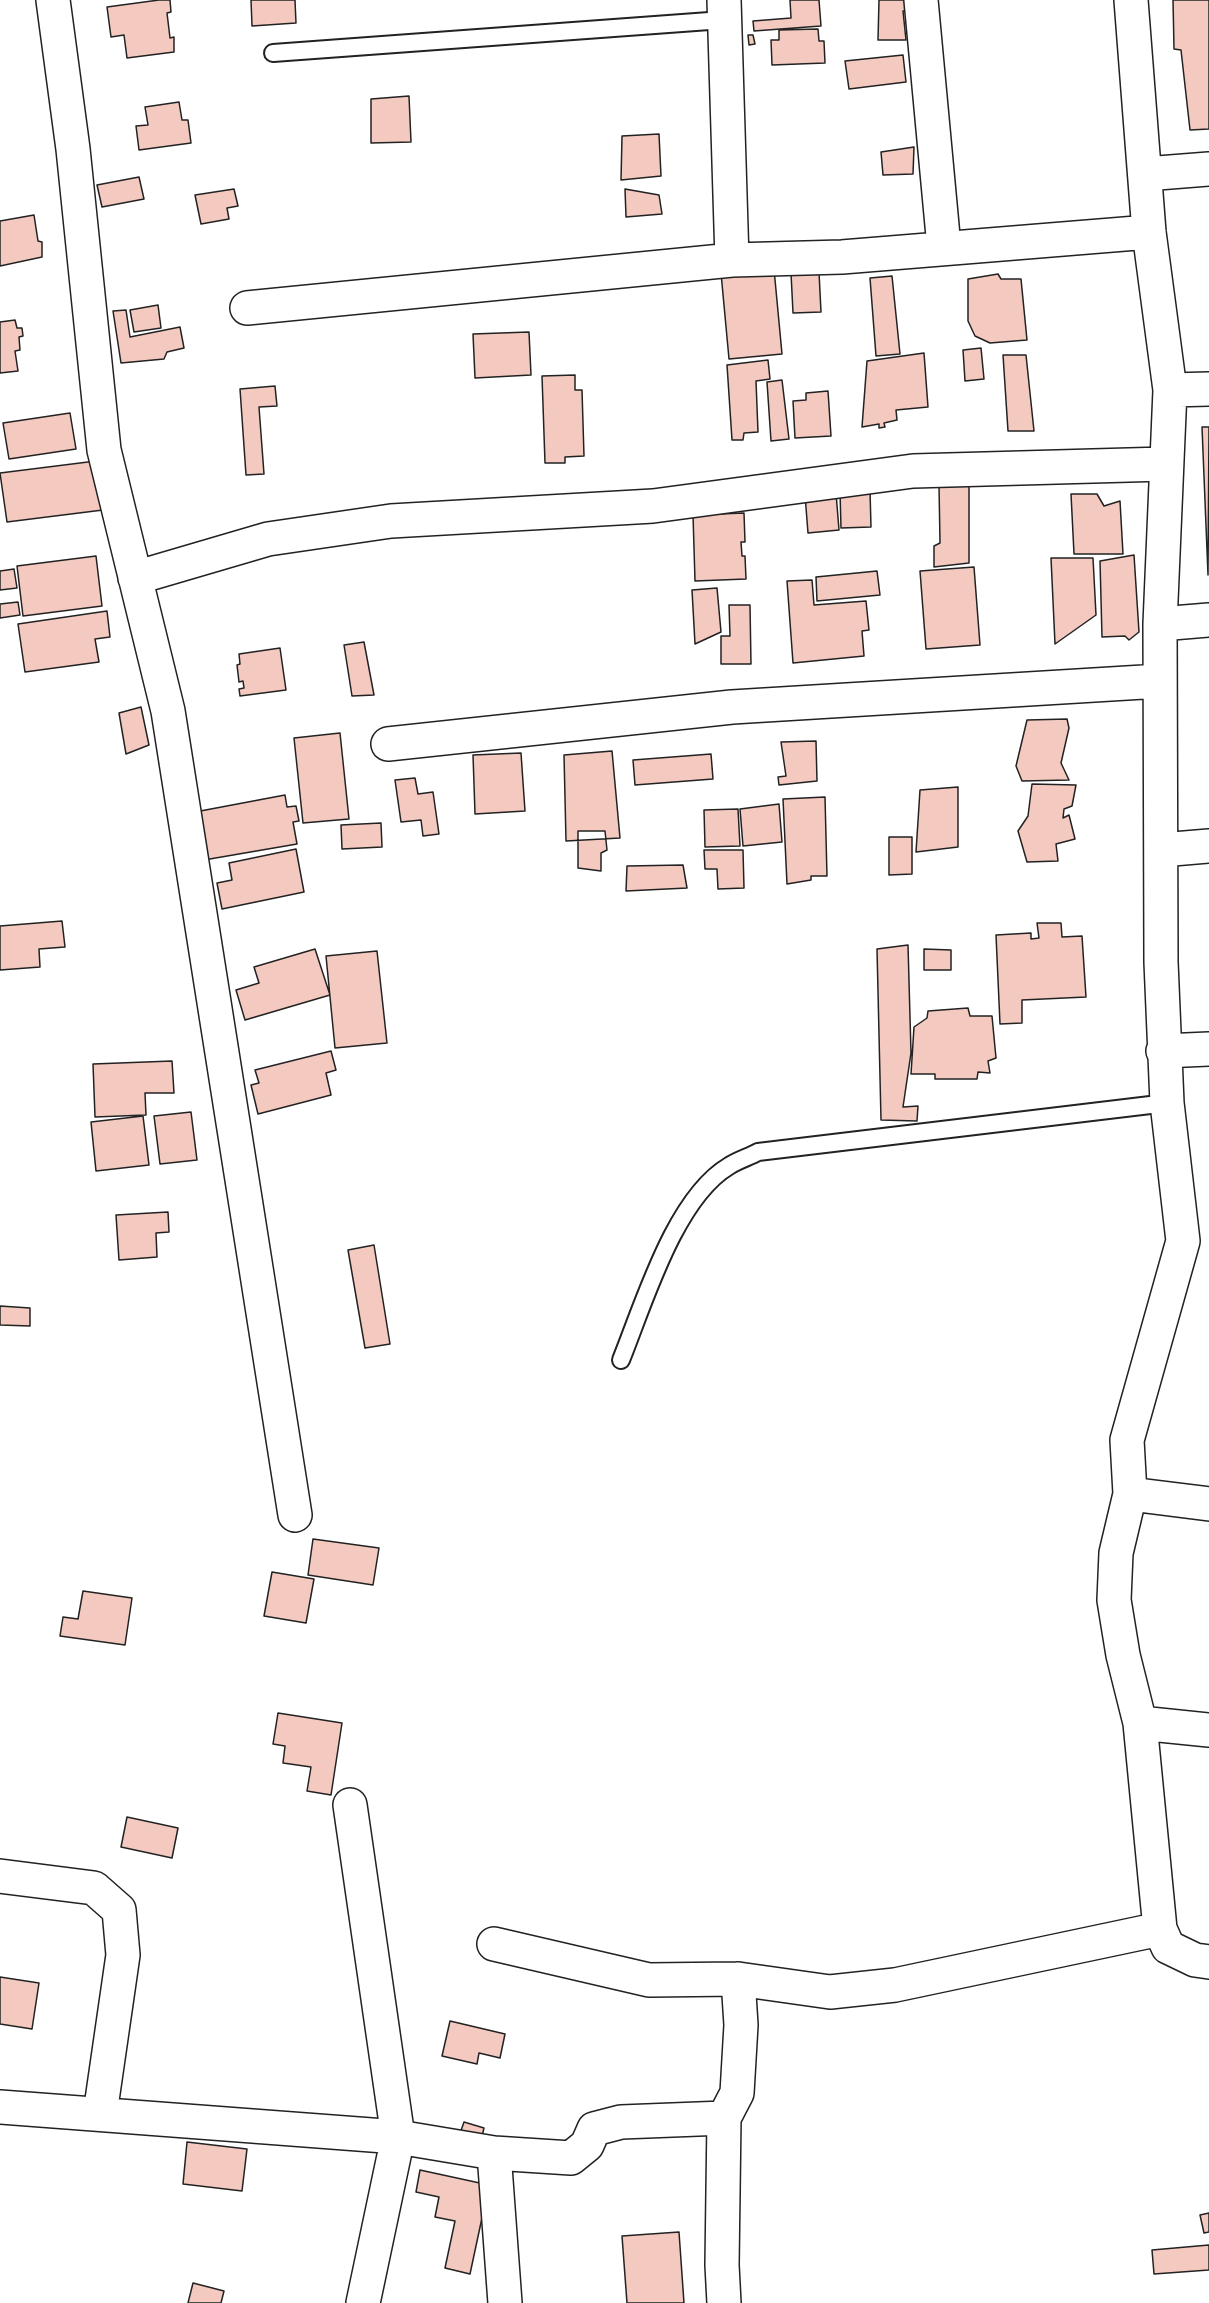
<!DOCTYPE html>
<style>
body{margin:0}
canvas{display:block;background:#fff}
</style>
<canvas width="1209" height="2303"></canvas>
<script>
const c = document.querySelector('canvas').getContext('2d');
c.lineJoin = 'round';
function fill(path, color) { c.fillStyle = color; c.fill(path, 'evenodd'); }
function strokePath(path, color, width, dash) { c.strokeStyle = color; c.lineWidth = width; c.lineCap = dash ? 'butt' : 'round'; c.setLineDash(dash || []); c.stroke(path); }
const building = new Path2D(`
 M159 0H170L171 12 167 13 170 38 174 37V52L127 58 124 35 111 37 107 7Z
 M251 0H295L296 23 252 26Z
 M790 0H819L821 26 754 31 753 21 791 18Z
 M879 0H905L907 11H903L906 40H878Z
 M1173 0H1209V129L1190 130 1181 50 1174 49Z
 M818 29 819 41H824L825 63 772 65 771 40H779V30Z
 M748 35H753L755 44 749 45Z
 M903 55 906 82 849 89 845 61Z
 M409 96 411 142 371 143V99Z
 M179 102 182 120H188L191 143 139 150 136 126 148 125 145 107Z
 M659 134 661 176 621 180 622 136Z
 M914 147 913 174 883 175 881 152Z
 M139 177 144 199 102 207 97 185Z
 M234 189 238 206 227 208 229 219 201 224 195 195Z
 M625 189 659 195 662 214 626 217Z
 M34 215 38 241 42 242V257L0 266V221Z
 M774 269 782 354 729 359 721 273Z
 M819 272 821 312 793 313 791 273Z
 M998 274 1001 279H1021L1027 340 990 343 975 336 968 321V279Z
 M892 276 900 354 876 356 870 278Z
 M158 305 161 328 134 332 130 310Z
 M126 310 130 337 180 327 184 348 167 352 164 359 121 363 113 311Z
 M15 320 17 328H22L23 336 19 337 20 350 15 351 18 371 0 373V322Z
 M529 332 531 375 475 378 473 334Z
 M981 348 984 379 965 381 963 350Z
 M924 353 928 407 896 410 897 420 884 423 885 427 879 428V424L862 427 867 361Z
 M1003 355H1026L1034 431H1008Z
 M768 360 770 379 756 381 758 432 744 433 743 440H732L727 365Z
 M575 375V390H582L584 456 565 457V463H545L542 376Z
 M782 380 789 439 771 441 767 382Z
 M275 386 277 406 259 407 264 474 246 475 240 389Z
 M828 391 831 436 795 438 793 401 806 400V393Z
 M70 413 76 449 9 459 3 423Z
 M1202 427H1209L1208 575Z
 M96 461 103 510 7 522 0 473Z
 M969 484V563L934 567V546L940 543 939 485Z
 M870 490 871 527 841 528 840 492Z
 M836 493 839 530 808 533 805 495Z
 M1071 494H1097L1104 506 1120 501 1123 554H1074Z
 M744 513 745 542H741L742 556H745L746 579 695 581 693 515Z
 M1134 555 1139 632 1129 640 1125 636 1102 637 1100 561Z
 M96 556 102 606 23 616 17 566Z
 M1051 558H1093L1096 615 1055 644Z
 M974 567 980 645 926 649 920 571Z
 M14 569 17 588 0 590V571Z
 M877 571 880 595 817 601 816 577Z
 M812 580 814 605 866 601 869 630 862 631 864 656 793 663 787 581Z
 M717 588 721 632 695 644 692 590Z
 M18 602 20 615 0 618V604Z
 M729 605H750L751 664H721V636H730Z
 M107 611 110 637 95 639 99 662 25 672 18 624Z
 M364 642 374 695 352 696 344 645Z
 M280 648 286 690 240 696 239 689 244 688 243 681 239 682 237 665 240 664 239 654Z
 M141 707 149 745 126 754 119 713Z
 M1067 719 1069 728 1061 763 1069 780 1022 781 1016 766 1027 720Z
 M340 733 349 819 303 823 294 738Z
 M816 741 817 781 779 785 778 777 786 776 781 742Z
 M612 751 620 838 566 841 564 755Z
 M521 753 525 811 475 814 473 755Z
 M711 754 713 779 635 785 633 760Z
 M415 778 418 794 433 792 439 834 423 836 421 820 401 822 395 780Z
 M1032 784 1076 785 1072 806 1064 809 1063 818 1069 815 1075 839 1056 844 1058 861 1027 862 1018 831 1028 816Z
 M958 787V847L916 852 920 790Z
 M285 795 287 807 296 806 299 821 293 822 297 844 204 860 195 812Z
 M825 797 827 876H811V880L787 884 783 799Z
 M779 804 782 842 743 846 740 809Z
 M738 809 740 846 705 847 704 810Z
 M381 823 382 847 342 849 341 825Z
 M578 831H605L607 850 601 853V871L578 868Z
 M889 837H912V874L889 875Z
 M296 849 304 892 222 909 217 883 232 880 229 863Z
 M704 850H743L744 888 718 889 717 869H705Z
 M683 865 687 888 626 891 627 866Z
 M62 921 65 947 39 949 40 967 0 970V926Z
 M1037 923H1061L1062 937 1082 936 1086 997 1022 1000V1023L1000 1024 996 935 1031 933V939L1039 938Z
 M908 945 911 1053 903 1107 918 1106 917 1121 881 1120 877 949Z
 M315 949 330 995 245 1020 236 990 259 983 254 967Z
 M924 949 951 950V970H924Z
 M377 951 387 1043 335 1048 326 956Z
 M968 1008 970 1016H992L996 1058 988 1061 990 1073 978 1072 977 1079H935V1074H911L914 1027 927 1018 928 1011Z
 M331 1051 336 1070 326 1073 331 1095 258 1114 251 1085 259 1083 255 1070Z
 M172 1061 174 1093H145L146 1115 95 1117 93 1064Z
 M191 1112 197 1160 160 1164 154 1116Z
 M143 1116 149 1165 96 1171 91 1122Z
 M168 1212 169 1232 156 1233 157 1257 119 1260 116 1215Z
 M374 1245 390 1344 365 1348 348 1250Z
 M0 1306 30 1308V1326L0 1325Z
 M313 1539 379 1548 373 1585 308 1575Z
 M272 1572 314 1579 306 1623 264 1616Z
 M83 1591 132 1598 125 1645 60 1636 63 1617 78 1619Z
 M278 1713 342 1723 331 1795 307 1791 311 1767 283 1763 285 1746 273 1744Z
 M127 1817 178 1828 172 1858 121 1847Z
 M0 1977 39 1983 32 2029 0 2024Z
 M450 2021 505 2034 500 2058 479 2053 477 2064 442 2056Z
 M464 2122 484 2128 480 2145 458 2139Z
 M187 2142 247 2149 242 2191 183 2184Z
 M420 2170 489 2185 470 2274 445 2268 455 2221 435 2217 439 2197 416 2192Z
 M1209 2213V2232L1204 2233 1200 2215Z
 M679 2232 684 2303H627L622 2236Z
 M1209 2245V2270L1154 2274 1152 2250Z
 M193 2283 224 2291 221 2303H188Z`);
fill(building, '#f3c9c0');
strokePath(building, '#222', 1.5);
const lane = new Path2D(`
 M273 53 723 20
 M621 1360C644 1303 675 1198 729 1166 738 1160 749 1157 758 1152L1167 1103`);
const street = new Path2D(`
 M53 0 73 149 104 450 168 711 295 1515
 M724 0 732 260
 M921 0 944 247
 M1145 174 1209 169
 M247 308 732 260 842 257 1149 232
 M1170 390 1209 389
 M135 578 268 539 391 521 653 506 913 471 1165 464
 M1160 624 1209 620
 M388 744 732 707 1160 681
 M1161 850 1209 846
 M1163 1051 1209 1049
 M1130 1494 1209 1504
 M1140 1723 1209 1730
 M350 1805 398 2137 363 2303
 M0 1876 94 1888 119 1910 123 1955 100 2114
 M1160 1929 1168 1947 1195 1960 1209 1962
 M494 1944 649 1980 738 1979
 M0 2107 398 2137 494 2153 571 2158 587 2145 594 2129 621 2122 724 2118 737 2093 741 2025 738 1979 830 1992 895 1985 1160 1929 1140 1723 1123 1655 1114 1600 1116 1553 1130 1494 1127 1440 1183 1241 1167 1103 1161 962 1160 624 1170 390 1149 232 1131 0
 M724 2118 722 2265 724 2303
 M494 2153 505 2303`);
strokePath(lane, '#222', 20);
strokePath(street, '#222', 36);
strokePath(lane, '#fff', 16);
strokePath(street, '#fff', 33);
</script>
